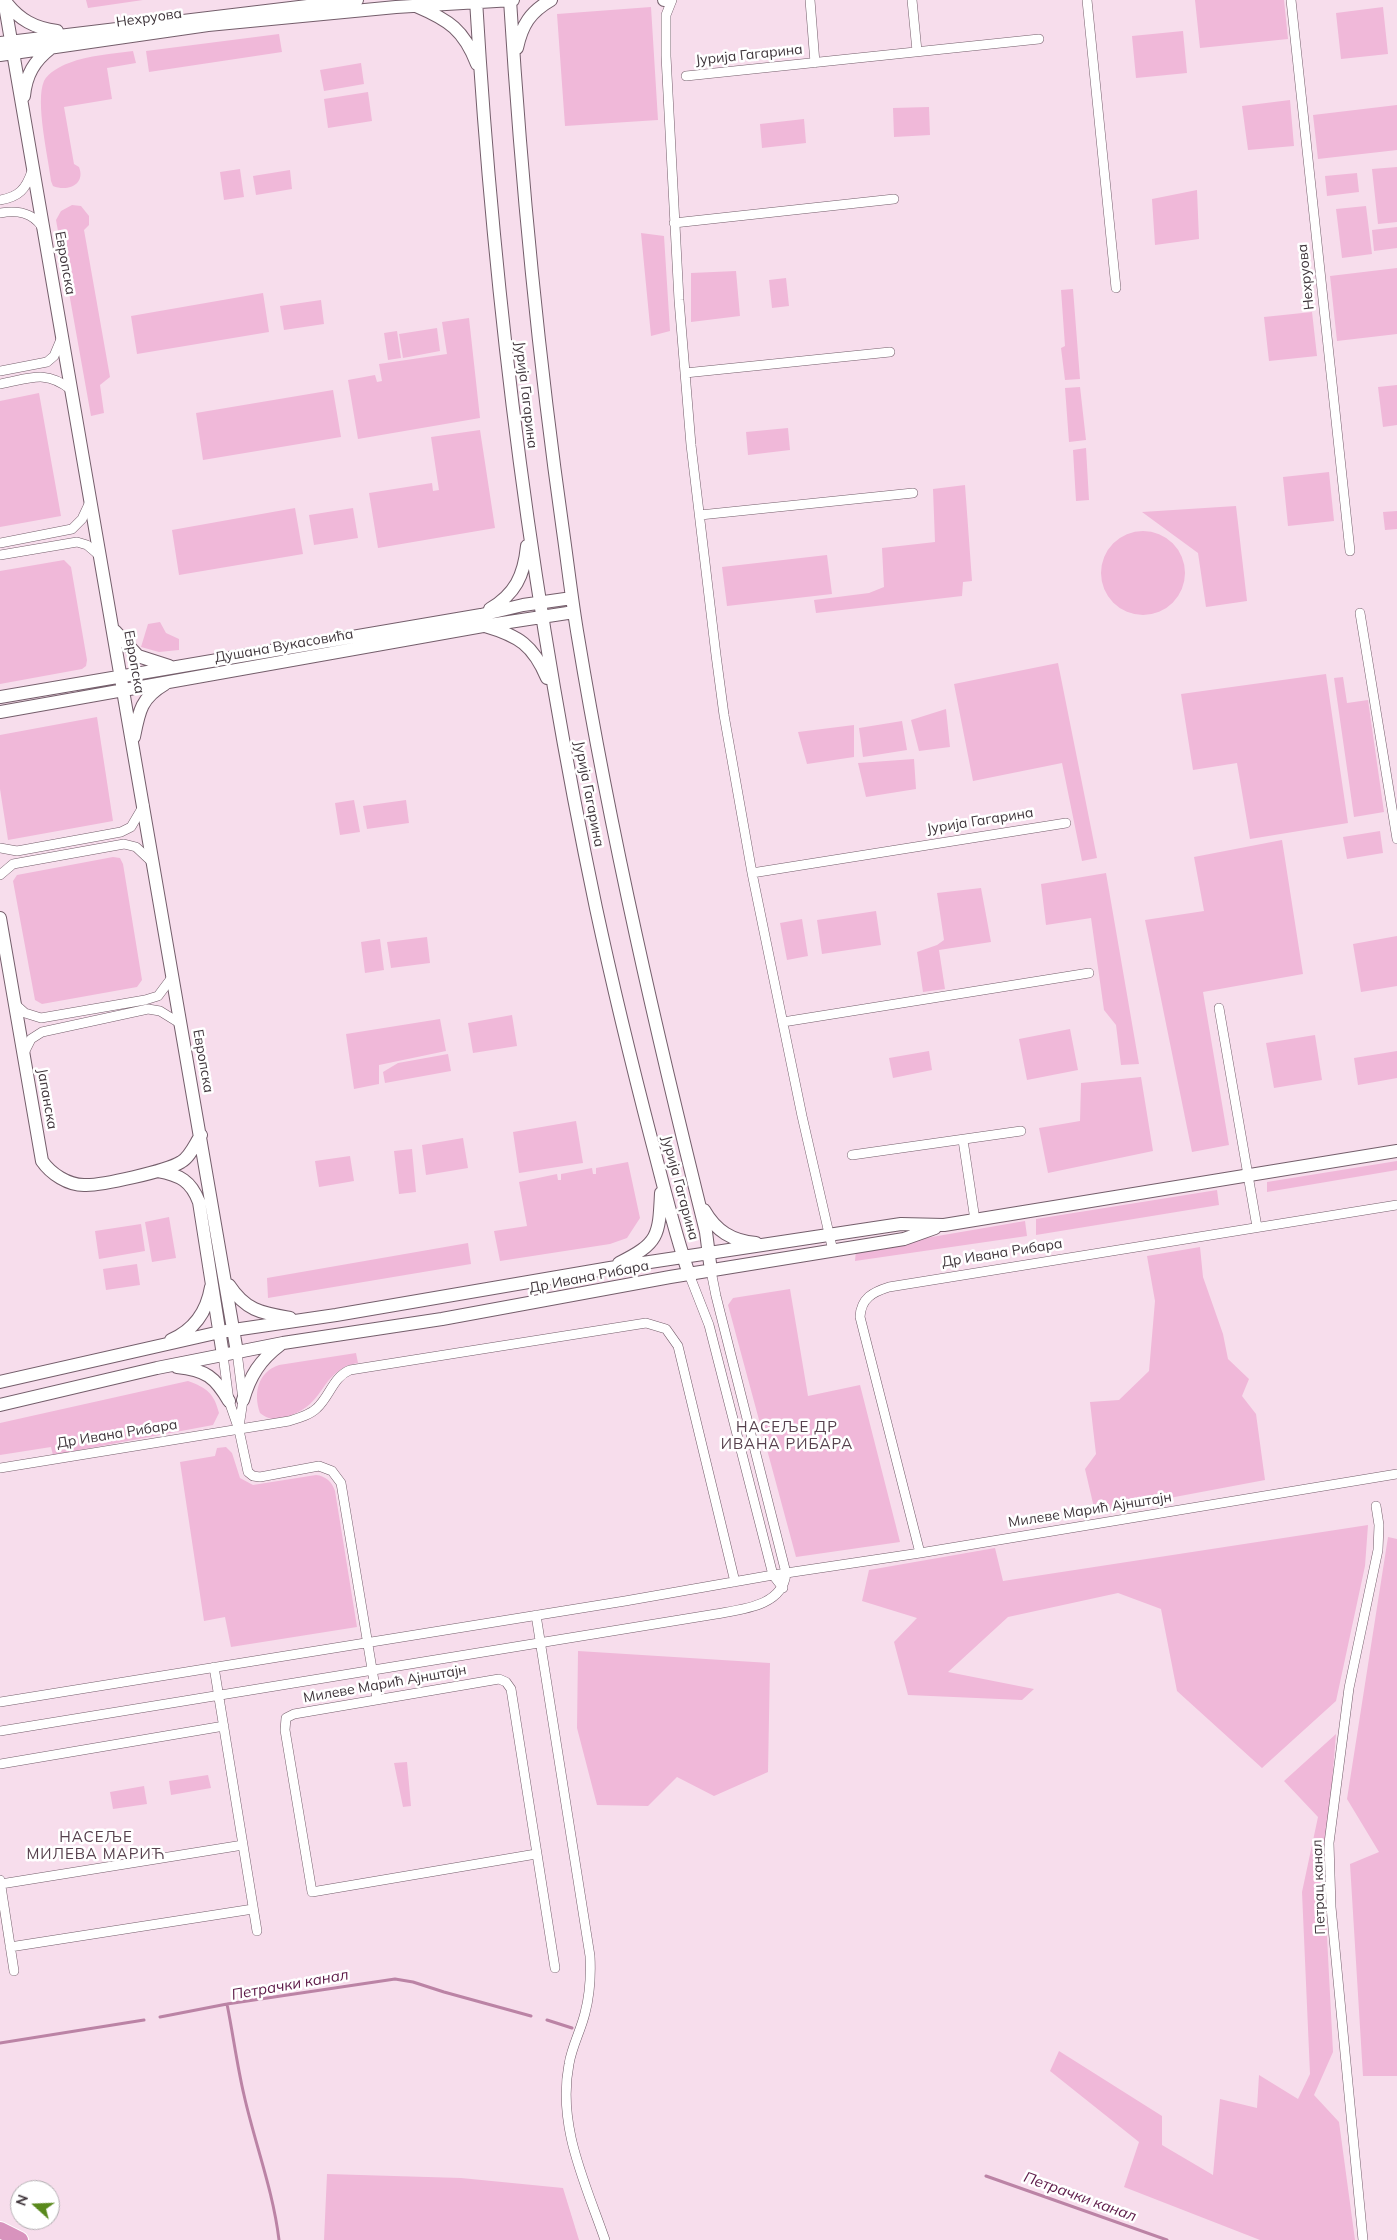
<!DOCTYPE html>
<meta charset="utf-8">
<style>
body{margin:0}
#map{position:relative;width:1397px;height:2240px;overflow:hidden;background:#f7ddec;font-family:Mulish,sans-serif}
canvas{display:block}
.north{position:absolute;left:10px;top:2180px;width:50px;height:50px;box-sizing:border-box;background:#fff;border:1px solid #b2aeb1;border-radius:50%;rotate:290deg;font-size:14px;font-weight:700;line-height:20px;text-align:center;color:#3f353b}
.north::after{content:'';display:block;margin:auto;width:18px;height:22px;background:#59891c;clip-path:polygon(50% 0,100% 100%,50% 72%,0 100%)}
</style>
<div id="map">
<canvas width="1397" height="2240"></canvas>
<div class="north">N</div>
</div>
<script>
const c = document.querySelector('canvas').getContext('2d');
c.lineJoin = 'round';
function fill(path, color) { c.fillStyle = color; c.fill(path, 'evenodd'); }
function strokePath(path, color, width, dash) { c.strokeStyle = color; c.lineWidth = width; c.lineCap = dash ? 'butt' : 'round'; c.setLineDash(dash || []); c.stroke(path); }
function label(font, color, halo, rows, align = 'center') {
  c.font = font + ' Mulish,sans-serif'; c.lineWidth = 5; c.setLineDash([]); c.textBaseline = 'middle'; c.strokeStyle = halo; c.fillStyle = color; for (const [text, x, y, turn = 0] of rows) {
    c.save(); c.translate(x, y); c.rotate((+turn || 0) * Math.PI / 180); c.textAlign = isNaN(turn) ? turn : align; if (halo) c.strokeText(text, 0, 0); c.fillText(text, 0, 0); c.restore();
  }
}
fill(new Path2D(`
 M86 0H143L88 8Z
 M1195 0H1284L1288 39 1200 48Z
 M651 7 658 120 565 126 557 14Z
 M1383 7 1388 54 1341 59 1336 13Z
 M1183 31 1187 73 1136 78 1132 36Z
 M279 34 282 52 149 72 146 51Z
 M133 51 136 63 107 68 112 99 64 107 74 164 79 167C86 185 67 192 53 186L51 181C48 157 35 101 44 81 48 73 60 66 69 63 89 55 112 54 133 51Z
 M361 63 364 84 324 91 320 70Z
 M368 92 372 121 328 128 324 99Z
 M1290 100 1294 146 1248 150 1242 106Z
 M1397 105V150L1318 159 1313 115Z
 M929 107 930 135 894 137 893 108Z
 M804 119 806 143 762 148 760 124Z
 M1397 167V222L1378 224 1372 169Z
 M240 169 244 197 224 200 220 172Z
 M290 170 292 189 256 195 253 176Z
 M1357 173 1359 192 1327 196 1325 176Z
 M1197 190 1199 239 1155 245 1152 199Z
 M72 205 81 206 89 216V225L84 230 110 377 100 385 104 413 91 416 56 220 61 211Z
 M1366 206 1372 254 1342 258 1336 209Z
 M1397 227V248L1374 251 1372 230Z
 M641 233 664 236 670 331 651 336Z
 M1397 268V334L1337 341 1330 276Z
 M736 271 740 316 691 322V273Z
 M786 278 789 306 772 308 769 280Z
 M1073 289 1080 379 1065 380 1061 348 1065 346 1061 290Z
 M263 293 269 332 137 354 131 316Z
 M321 300 324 324 284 330 280 306Z
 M1312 312 1317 356 1269 361 1264 317Z
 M469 318 480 418 358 439 348 380 375 375 377 382 382 381 379 364 447 354 442 322Z
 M437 328 440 351 403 358 399 334Z
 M397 331 401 358 388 360 384 333Z
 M1397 385V425L1383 427 1378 387Z
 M1080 387 1086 440 1069 442 1065 388Z
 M333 390 341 437 203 460 196 413Z
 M39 393 61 516 0 527V401Z
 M788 428 790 450 748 455 746 432Z
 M480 430 495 528 378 548 369 493 432 483 433 491 439 490 431 437Z
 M1086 448 1089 500 1076 501 1073 450Z
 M1329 472 1334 521 1288 526 1283 477Z
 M965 485 972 581 963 582 962 596 816 613 814 600 869 593 884 587 882 548 935 542 933 489Z
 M1236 506 1247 601 1206 607 1198 553 1142 512Z
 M295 508 303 554 179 575 172 530Z
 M353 508 358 538 314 545 309 515Z
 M1397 511V529L1385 530 1383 512Z
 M1101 573a42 42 0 1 1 84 0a42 42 0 1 1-84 0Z
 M827 555 832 594 727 606 722 567Z
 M64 560 71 567 87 660 86 666 82 669 0 684V571Z
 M160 622 166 633 179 639V650L159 652 141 647 148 624Z
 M1058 663 1097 858 1082 861 1062 763 973 781 954 684Z
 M1326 674 1348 823 1250 839 1237 763 1193 770 1181 694Z
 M1343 677 1347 703 1368 700 1384 812 1354 817 1334 678Z
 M946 709 950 747 919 751 911 720Z
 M97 717 113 821 8 840 0 789V735Z
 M902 721 907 750 863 757 859 728Z
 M854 725V757L807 764 798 732Z
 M914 759 916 789 866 797 858 763Z
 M354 800 360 832 340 835 335 803Z
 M406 800 409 823 367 829 363 806Z
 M1380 831 1383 853 1347 859 1343 837Z
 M1282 840 1303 974 1203 992 1229 1145 1192 1152 1145 920 1204 911 1194 857Z
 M113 857 120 858 123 864 142 980 137 987 42 1004 35 1000 13 881 17 875Z
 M1106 873 1139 1064 1121 1065 1116 1025 1104 1010 1091 918 1046 925 1041 884Z
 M981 888 991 942 939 950 945 989 923 992 917 952 937 945 944 940 937 893Z
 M876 911 881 945 822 954 817 920Z
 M802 919 808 956 787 960 780 923Z
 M1397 936V986L1361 992 1353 944Z
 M427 937 430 963 391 968 387 942Z
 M380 939 384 970 365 973 361 942Z
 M512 1015 517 1046 473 1053 468 1023Z
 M440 1019 446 1051 379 1065V1084L354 1089 346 1034Z
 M1070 1029 1078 1070 1027 1080 1019 1039Z
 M1315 1035 1322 1080 1274 1088 1266 1043Z
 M929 1051 932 1070 893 1078 889 1058Z
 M1397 1051V1078L1358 1085 1354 1058Z
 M448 1054 451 1071 385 1083 383 1072 398 1063Z
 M1141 1077 1153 1151 1048 1173 1039 1128 1080 1121 1081 1083Z
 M576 1121 583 1163 519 1173 513 1132Z
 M463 1138 468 1168 426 1175 422 1145Z
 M412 1149 416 1192 399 1194 394 1151Z
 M350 1156 354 1181 319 1187 315 1161Z
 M1397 1161V1170L1267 1192V1182Z
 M628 1162 640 1218 627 1238 610 1244 500 1261 494 1231 527 1226 519 1182 557 1174 558 1180H561V1174L592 1168 593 1174H596V1168Z
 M1217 1190 1219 1205 1036 1235V1219Z
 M169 1217 176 1258 152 1262 145 1222Z
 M1025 1221 1027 1236 855 1261 856 1250Z
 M141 1224 145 1251 99 1259 95 1231Z
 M468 1243 471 1264 268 1298 267 1278Z
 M1200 1247 1203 1277 1223 1334 1228 1359 1249 1379 1242 1396 1256 1414 1265 1480 1095 1512 1085 1469 1096 1454 1090 1402 1119 1400 1149 1371 1155 1301 1147 1256Z
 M137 1264 140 1285 106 1290 103 1269Z
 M790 1289 808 1396 860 1385 900 1542 796 1557 728 1305 733 1298Z
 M356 1353 358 1363C353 1364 347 1365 343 1368 318 1383 322 1407 285 1417 275 1420 269 1420 260 1413 253 1393 258 1372 279 1365Z
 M188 1381C207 1388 214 1393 219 1413L213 1425 53 1455 51 1447 0 1455V1423Z
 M226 1447 232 1453 240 1478 253 1485 316 1475C326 1476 332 1482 335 1491L357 1627 231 1647 225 1617 204 1621 180 1462 215 1456 217 1448Z
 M1368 1525 1365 1566 1336 1701 1262 1768 1177 1691 1161 1609 1118 1593 1008 1617 948 1672 1034 1689 1022 1700 908 1695 894 1642 917 1618 862 1601 869 1570 995 1548 1003 1581Z
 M1388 1537 1397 1539V2076H1363L1350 1864 1379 1852 1347 1799Z
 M578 1651 770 1663 768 1772 714 1796 677 1777 648 1806 597 1805 577 1728Z
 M1336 1734 1324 1879 1333 2052 1314 2095 1339 2122 1355 2240H1260L1124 2187 1139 2142 1050 2071 1059 2051 1162 2116V2145L1213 2175 1220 2099 1257 2108 1259 2075 1298 2099 1310 2074 1302 1892 1318 1817 1284 1781Z
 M407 1762 411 1806 403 1807 394 1763Z
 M208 1775 211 1788 171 1795 169 1781Z
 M144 1786 147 1804 113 1809 110 1792Z
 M327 2174 461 2178 563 2188 579 2240H324Z`), '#f0b8d9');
strokePath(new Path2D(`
 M227 2004C233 2034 237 2065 244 2095 255 2144 273 2190 279 2240
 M160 2017 227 2004 395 1979 413 1982 444 1992 531 2016
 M547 2020 572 2028
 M0 2043 144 2020
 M986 2176 1167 2240`), '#bb83a5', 3);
const street = new Path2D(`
 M672 0 666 15V56L679 300 691 445 716 655 724 715 752 873 802 1116 833 1251
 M810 0 815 63
 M912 0 917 51
 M1087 0 1116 288
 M1291 0 1350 551
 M686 76 1039 39
 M0 200C19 197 26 189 32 171
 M0 213C17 210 32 212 42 227
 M674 223 894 199
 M0 371 47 362 54 356 62 337
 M685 373 890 352
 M0 384C29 379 45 369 70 389
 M700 515 913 493
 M0 543 72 529 82 519 90 502
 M0 555 77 542 87 545 100 556
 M1360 613 1397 839
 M0 848 17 851 121 832 131 827 144 805
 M752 873 1066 823
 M0 875 13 864 124 844 136 847 152 862
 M15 1004 25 1013 41 1018 145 1000 158 996 173 976
 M1219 1008 1257 1227
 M783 1022 1089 973
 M24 1053 31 1039 42 1032 148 1009 160 1011 181 1024
 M963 1140 975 1220
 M852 1155 1021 1131
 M689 1274 709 1325 773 1575 783 1588
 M237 1352 243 1400 239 1427
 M223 1355 229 1401 239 1430 248 1472 253 1476 260 1477 319 1466 332 1471 341 1483 377 1699
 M0 1468 289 1421C299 1418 310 1415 317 1408 330 1396 333 1377 350 1370L646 1323 666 1329 678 1346 735 1582
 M920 1553 860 1317C861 1298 873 1292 889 1287L1397 1205
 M536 1615 590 1956C591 1975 590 1994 585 2013 581 2030 572 2046 569 2064 557 2126 585 2182 605 2240
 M214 1667 257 1931
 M0 1702 625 1601 773 1575 920 1553 1397 1474
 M0 1731 716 1614C743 1609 783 1606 786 1573L716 1296 711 1271
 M0 1764 224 1726
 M536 1854 312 1892 285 1730 286 1718 294 1714 499 1679 506 1682 511 1689 555 1968
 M0 1880 14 1971
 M1 1884 243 1845
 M10 1947 253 1909
 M1363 2240 1331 1907 1329 1843 1349 1688 1378 1550 1379 1525 1376 1506`);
const secondary = new Path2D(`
 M4 0 237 1352
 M476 0C494 306 533 609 596 908 613 987 632 1065 652 1142 664 1187 674 1231 689 1274
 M510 0C521 178 538 355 563 531 568 566 572 602 578 637 611 837 657 1035 706 1232L711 1271
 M664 0H667
 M5 1C19 20 35 28 57 31
 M416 6C449 20 464 30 477 64
 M0 43 357 0
 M517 48C522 25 530 12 551 0
 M0 55 208 25 396 7 513 0
 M24 96C26 75 34 61 51 48
 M490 609C515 594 524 576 527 546
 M485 626C519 636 533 645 547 678
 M115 631 138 656 169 666
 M0 697 481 615 523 605 572 598
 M0 712 483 626 574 612
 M134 737C139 711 141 698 165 684
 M0 918 42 1161C51 1174 68 1185 84 1185 100 1186 167 1171 181 1162 190 1157 195 1144 201 1135
 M158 1171C180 1175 191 1181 199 1202L223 1355
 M704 1210C716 1231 732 1241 756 1243
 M619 1263C659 1243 659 1236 661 1193
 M229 1285C246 1311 262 1313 290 1318
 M171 1340C194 1330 207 1311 211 1287
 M177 1367C206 1370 215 1377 229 1401
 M0 1382 220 1332 336 1315 610 1268 901 1224 944 1225 1397 1151
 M243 1400C250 1376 260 1360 280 1345
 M0 1405 157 1368 283 1343 442 1319 670 1277 904 1239 935 1228`);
const highway = new Path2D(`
 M0 2230 20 2240`);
strokePath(street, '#745e6b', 10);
strokePath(secondary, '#745e6b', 14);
strokePath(highway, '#fff', 18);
strokePath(street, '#fff', 9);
strokePath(secondary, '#fff', 12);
strokePath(highway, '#d893bd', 16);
label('14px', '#3f353b', '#fff', [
 ["Нехруова",149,18,-8],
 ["Јурија Гагарина",749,55,-6],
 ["Европска",65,263,80],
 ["Нехруова",1306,277,-96],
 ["Јурија Гагарина",526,395,83],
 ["Душана Вукасовића",284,646,-10],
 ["Европска",134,662,80],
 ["Јурија Гагарина",589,794,79],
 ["Јурија Гагарина",980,821,-9],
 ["Европска",203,1061,80],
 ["Јапанска",47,1099,80],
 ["Јурија Гагарина",680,1188,75],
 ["Др Ивана Рибара",1002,1253,-9],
 ["Др Ивана Рибара",589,1277,-11],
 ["Др Ивана Рибара",117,1434,-9],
 ["Милеве Марић Ајнштајн",1090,1510,-9],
 ["Милеве Марић Ајнштајн",385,1684,-10],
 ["Петрац канал",1319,1887,-92]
]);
c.letterSpacing = '1px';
label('15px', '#57414e', '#fff', [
 ["НАСЕЉЕ ДР",787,1427],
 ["ИВАНА РИБАРА",787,1444],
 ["НАСЕЉЕ",96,1837],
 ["МИЛЕВА МАРИЋ",96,1854]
]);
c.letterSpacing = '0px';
label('italic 15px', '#5c1947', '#fff', [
 ["Петрачки канал",290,1985,-10],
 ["Петрачки канал",1080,2197,20]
]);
</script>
